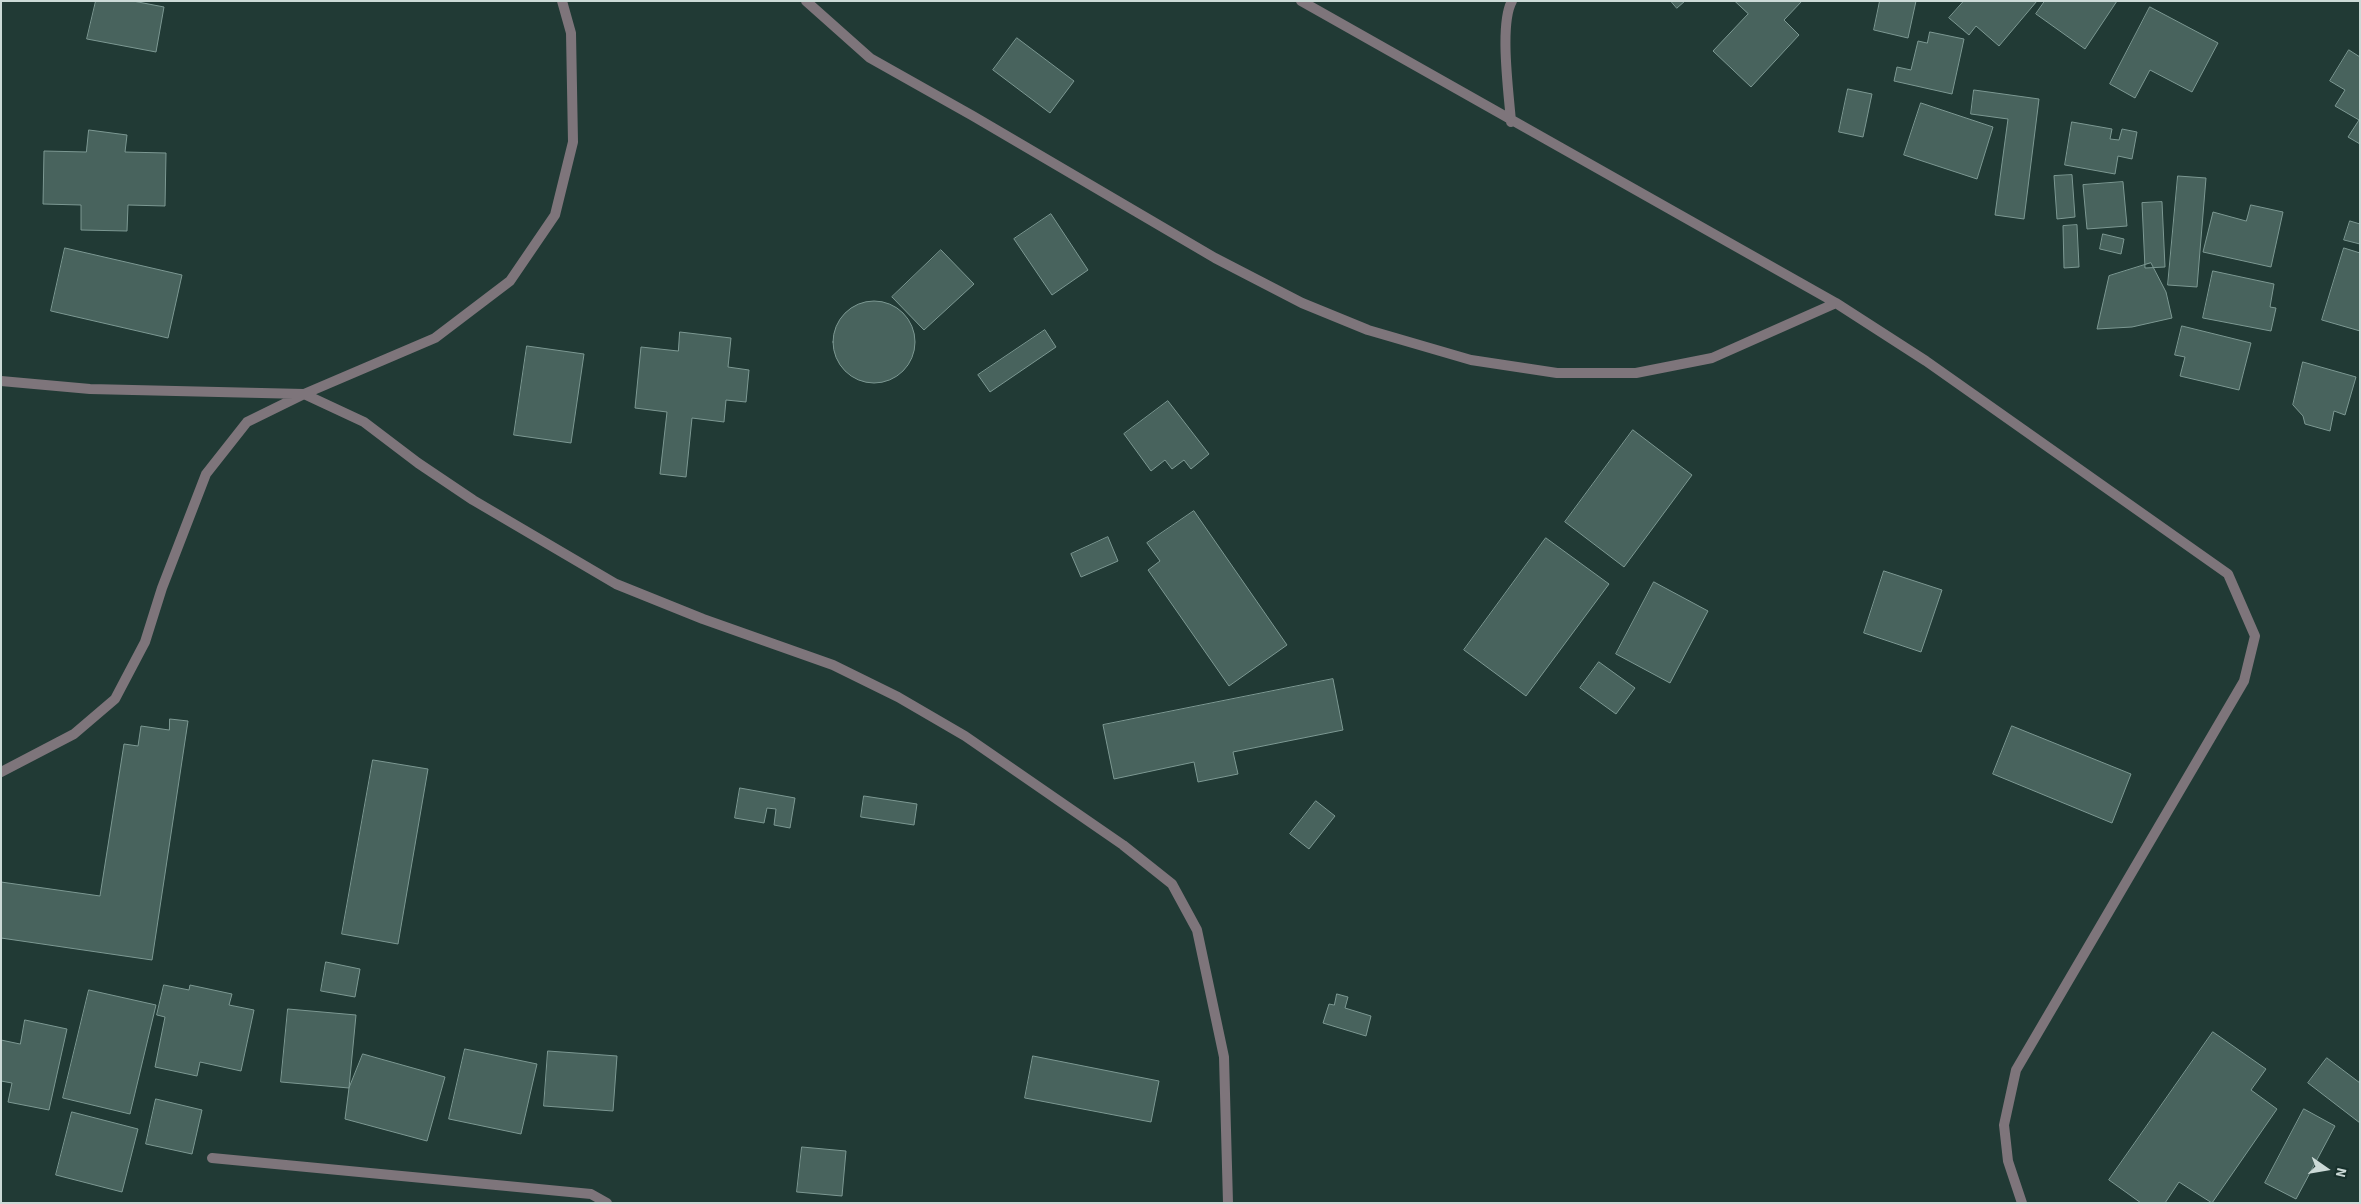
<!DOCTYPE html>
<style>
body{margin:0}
#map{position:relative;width:2361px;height:1204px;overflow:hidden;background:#213a35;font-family:"Source Sans 3",sans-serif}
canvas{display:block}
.frame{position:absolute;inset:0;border:2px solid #ccdad7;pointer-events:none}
.north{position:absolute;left:2301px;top:1144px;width:50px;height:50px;-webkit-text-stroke:4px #17302b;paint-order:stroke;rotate:103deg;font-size:14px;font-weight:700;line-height:20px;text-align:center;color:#ccdad7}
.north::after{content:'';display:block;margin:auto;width:18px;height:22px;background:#ccdad7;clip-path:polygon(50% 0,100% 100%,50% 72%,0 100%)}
</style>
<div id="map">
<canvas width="2361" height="1204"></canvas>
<div class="frame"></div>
<div class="north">N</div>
</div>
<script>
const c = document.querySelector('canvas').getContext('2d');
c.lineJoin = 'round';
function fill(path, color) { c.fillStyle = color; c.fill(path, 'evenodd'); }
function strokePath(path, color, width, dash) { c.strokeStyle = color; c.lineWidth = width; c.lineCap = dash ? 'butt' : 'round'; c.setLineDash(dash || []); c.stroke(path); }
const building = new Path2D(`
 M96 1H133L164 7 156 52 87 39Z
 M1671 1H1685L1677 8Z
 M1735 1H1802L1784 20 1799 35 1751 87 1713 51 1748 14Z
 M1880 1H1916L1908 38 1874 30Z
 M1964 1H2037L1999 46 1976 26 1969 35 1949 18Z
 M2045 1H2117L2085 49 2036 14Z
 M2150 7 2218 43 2192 92 2150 70 2135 98 2110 84Z
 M1930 32 1964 39 1952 94 1894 81 1897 67 1911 70 1918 41 1927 43Z
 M1017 38 1074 81 1050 113 993 70Z
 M2349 50 2360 57V144L2348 137 2359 120 2335 106 2345 90 2330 81Z
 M1848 89 1872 94 1863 137 1839 132Z
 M1974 90 2039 99 2024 219 1995 215 2008 119 1971 114Z
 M1921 103 1993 127 1977 179 1904 155Z
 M2072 122 2112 129 2110 139 2119 140 2122 129 2137 132 2132 159 2118 156 2115 174 2065 165Z
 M89 130 127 135 125 152 166 153 165 206 128 205 127 231 81 230V205L43 204 44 151 86 152Z
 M2072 175 2075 217 2057 219 2054 176Z
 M2178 176 2206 178 2197 287 2168 285Z
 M2123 182 2127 226 2087 229 2083 185Z
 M2162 202 2165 267 2145 268 2142 203Z
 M2251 205 2283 212 2271 267 2203 252 2213 212 2246 221Z
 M1051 214 1088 270 1052 295 1014 239Z
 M2350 221 2360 224V244L2344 240Z
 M2077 225 2079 267 2064 268 2063 226Z
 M2103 234 2124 239 2121 254 2100 249Z
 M65 248 182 275 168 338 51 311Z
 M2344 248 2360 253V331L2322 320Z
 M941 250 974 284 924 330 892 297Z
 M2151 263 2166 292 2172 318 2132 327 2097 329 2109 276Z
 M2213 271 2274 284 2270 307 2276 308 2271 331 2203 318Z
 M833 342a41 41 0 1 1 82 0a41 41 0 1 1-82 0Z
 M2182 326 2251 343 2239 390 2180 376 2185 357 2175 355Z
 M1045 330 1056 347 990 392 978 375Z
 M680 332 731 338 728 367 749 370 746 402 726 400 724 422 692 418 686 477 660 474 667 412 635 408 641 347 678 351Z
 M527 346 584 354 571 443 514 435Z
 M2303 362 2356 377 2345 415 2334 411 2330 431 2305 424 2303 416 2293 405Z
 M1168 401 1209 454 1191 469 1184 460 1172 469 1165 460 1151 471 1124 434Z
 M1633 430 1692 475 1624 567 1565 522Z
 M1194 511 1287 645 1229 686 1148 570 1160 561 1147 543Z
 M1108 537 1118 561 1081 577 1071 554Z
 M1546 538 1609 584 1526 696 1464 650Z
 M1884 571 1942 590 1921 652 1864 633Z
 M1654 582 1708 611 1670 683 1616 654Z
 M1599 662 1635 688 1616 714 1580 688Z
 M1333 679 1343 730 1233 752 1238 774 1198 782 1194 762 1114 779 1103 725Z
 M170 719 188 721 152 960 1 938V882L100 896 124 744 138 746 141 726 169 730Z
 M2012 726 2131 774 2112 823 1993 774Z
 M373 760 428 769 398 944 342 934Z
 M740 788 795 798 790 828 774 825 776 809 767 808 764 823 735 818Z
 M864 796 917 804 914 825 861 817Z
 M1316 801 1335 816 1309 849 1290 834Z
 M326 962 360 969 355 997 321 991Z
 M164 985 189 990 190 985 232 994 229 1005 254 1010 241 1071 200 1062 197 1076 155 1067 165 1017 157 1015Z
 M89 990 156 1005 130 1114 63 1098Z
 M1337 994 1348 997 1345 1008 1371 1016 1366 1036 1323 1023 1329 1004 1334 1005Z
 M288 1009 356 1015 349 1088 281 1082Z
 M25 1020 67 1029 49 1110 8 1102 12 1083 1 1081V1040L20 1044Z
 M2213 1032 2266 1069 2251 1090 2277 1109 2212 1203 2179 1182 2165 1203H2141L2109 1180Z
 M465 1049 537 1064 521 1134 449 1119Z
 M548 1051 617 1056 613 1111 544 1106Z
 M363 1054 445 1077 427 1141 345 1119 349 1088Z
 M1033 1056 1159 1081 1151 1122 1025 1098Z
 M2327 1058 2360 1083V1123L2308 1083Z
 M156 1099 202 1110 192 1154 146 1144Z
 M2304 1109 2335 1126 2296 1199 2265 1183Z
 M72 1112 138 1129 122 1192 56 1175Z
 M802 1147 846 1151 842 1196 797 1192Z`);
fill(building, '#48635d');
strokePath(building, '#7c9892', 1);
strokePath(new Path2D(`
 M806 1 870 58 973 116 1215 258 1302 303 1368 330 1471 360 1557 373H1636L1712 358 1836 303
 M1301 1 1836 303 1926 361 2228 574 2255 636 2244 681 2016 1070 2004 1125 2008 1161 2022 1203
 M1511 122C1509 94 1499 24 1512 1
 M1 381 90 389 304 394 364 422 418 463 473 500 616 584 703 619 833 665 898 697 965 736 1123 845 1172 884 1197 930 1224 1057 1228 1203
 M1 772 74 734 115 699 145 642 162 588 206 474 247 422 304 394 435 338 510 281 555 215 573 142 571 33 562 1
 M212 1158 591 1194 607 1203`), '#7e757b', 10);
</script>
